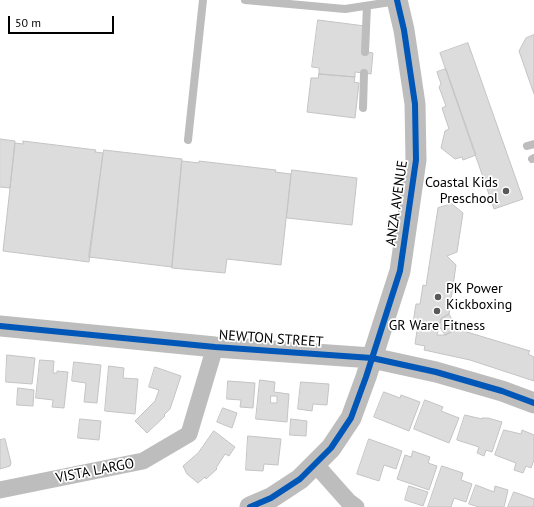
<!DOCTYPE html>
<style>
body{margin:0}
#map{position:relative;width:534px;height:507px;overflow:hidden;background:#fff;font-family:"PT Sans",sans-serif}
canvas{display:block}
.scale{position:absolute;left:8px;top:16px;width:106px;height:18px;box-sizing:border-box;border:2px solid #000;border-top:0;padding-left:5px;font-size:12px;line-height:14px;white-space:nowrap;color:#000;-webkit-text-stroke:3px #fff;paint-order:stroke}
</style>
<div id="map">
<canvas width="534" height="507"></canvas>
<div class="scale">50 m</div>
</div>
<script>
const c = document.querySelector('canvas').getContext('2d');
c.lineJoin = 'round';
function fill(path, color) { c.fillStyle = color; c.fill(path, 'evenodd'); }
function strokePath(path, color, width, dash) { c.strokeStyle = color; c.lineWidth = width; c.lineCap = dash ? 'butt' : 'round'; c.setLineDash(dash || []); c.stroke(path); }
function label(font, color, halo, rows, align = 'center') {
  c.font = font + ' "PT Sans",sans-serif'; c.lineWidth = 3.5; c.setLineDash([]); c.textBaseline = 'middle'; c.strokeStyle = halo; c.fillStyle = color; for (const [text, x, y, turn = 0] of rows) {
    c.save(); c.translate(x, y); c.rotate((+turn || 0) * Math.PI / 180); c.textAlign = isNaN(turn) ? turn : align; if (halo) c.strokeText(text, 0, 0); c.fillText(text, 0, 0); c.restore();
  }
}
const building = new Path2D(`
 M318 20 365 26 362 51 373 53 371 74 355 72V77L319 74V68L312 67Z
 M534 35V94L519 51 526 38Z
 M468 43 523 199 494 209 440 53Z
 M446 69 476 155 463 160 462 157 455 159 441 148 445 131 449 129 442 108 446 106 439 87 441 84 437 72Z
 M319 74 355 77 354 82 359 83 355 118 307 112 311 78H318Z
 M0 139 15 141 10 188 0 187Z
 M23 141 96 150 95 152 103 153 89 262 3 251 15 143 23 144Z
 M104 150 182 159 172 267 89 257Z
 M182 161 199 163V161L276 170 275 172 291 174 281 265 227 259 225 273 172 268Z
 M292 170 357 178 352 225 287 218Z
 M452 204 463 213 457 252 447 256 456 265 449 314 441 319 437 335H445L457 329 530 351 528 354 534 357V381L470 360 424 350 425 346 415 344 418 324 413 323 416 304H420L423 285 426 286 438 208Z
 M449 314 457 329 445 335 439 326 441 319Z
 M7 355 35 358 32 384 6 382Z
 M40 360 54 361 53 373H57V371L68 372 64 408 52 407 53 400 36 398Z
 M74 362 101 365 97 403 84 402 86 383 72 381Z
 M109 366 124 368 123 378 138 379 135 414 105 411Z
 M155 367 181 376 170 409 164 415 165 416 147 433 135 421 155 401 159 390 149 387Z
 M260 380 275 382 274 392 289 394 287 422 256 419ZM271 396H277V403H271Z
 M228 381 255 383 253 408 240 407 241 400 227 399Z
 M301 382 329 384 327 405 313 404 312 411 298 409Z
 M18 388 34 390 33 406 17 405Z
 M384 392 400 398 401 395 420 402 409 431 374 417Z
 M425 400 443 407 441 411 459 418 449 443 414 429Z
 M223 408 237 413 232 428 217 422Z
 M465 415 482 419V418H488L502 422 492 452 486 450 484 456 477 453 479 447 457 440Z
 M80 419 101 421 99 440 78 438Z
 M291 419 307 421 306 436 290 435Z
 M504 430 521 434 522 430 534 435V460L531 468 526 466 523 473 514 470 516 463 495 455Z
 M214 431 235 447 229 456 225 454 216 468 217 469 206 479 205 477 198 483 187 474 183 466 198 453Z
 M248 436 281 439 278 465 264 464 263 471 246 470Z
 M5 439 11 463 10 466 0 469V440Z
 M369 439 402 451 396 469 384 465 379 481 357 474Z
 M413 451 430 457 428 463 437 466 429 490 397 479 405 455 411 457Z
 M442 466 463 473 461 480 472 484 466 502 454 498 451 507H428Z
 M476 485 494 492 495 486 508 490 504 507H479L469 504Z
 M409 486 428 492 423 506 405 500Z
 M514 492 534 499V507H508Z`);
fill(building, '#dcdcdc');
strokePath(building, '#c4c4c4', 1);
strokePath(new Path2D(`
 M245 0 345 9 397 1
 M365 52 367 6
 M363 108 364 73
 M188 140 203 0
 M527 146 534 144
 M532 159 534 158`), '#bdbdbd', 8);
strokePath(new Path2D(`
 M316 465 348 501 356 507
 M0 490 143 461 189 434 215 347`), '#bdbdbd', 17);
strokePath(new Path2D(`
 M0 326 215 347 372 358 436 372 502 391 534 403
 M250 507 271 498 300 479 331 448 351 418 366 377 400 271 416 160 415 104 404 30 397 0`), '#bdbdbd', 21);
strokePath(new Path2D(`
 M0 326 215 347 372 358 436 372 502 391 534 403
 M250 507 271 498 300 479 331 448 351 418 366 377 400 271 416 160 415 104 404 30 397 0`), '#0057b8', 6);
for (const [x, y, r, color] of [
 [506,191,4,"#595959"],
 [438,297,4,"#595959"],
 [437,311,4,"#595959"]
]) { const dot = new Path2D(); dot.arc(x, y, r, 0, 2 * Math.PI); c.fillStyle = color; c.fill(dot); strokePath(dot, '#fff', 1.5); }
label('14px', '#000', '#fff', [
 ["Coastal Kids",498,183],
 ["Preschool",498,199],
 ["PK Power",446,289,"left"],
 ["Kickboxing",446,305,"left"],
 ["GR Ware Fitness",437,326,"center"]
], 'right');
label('14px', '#000', '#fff', [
 ["ANZA AVENUE",397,203,-82],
 ["NEWTON STREET",271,339,4],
 ["VISTA LARGO",95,471,-11]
]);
</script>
